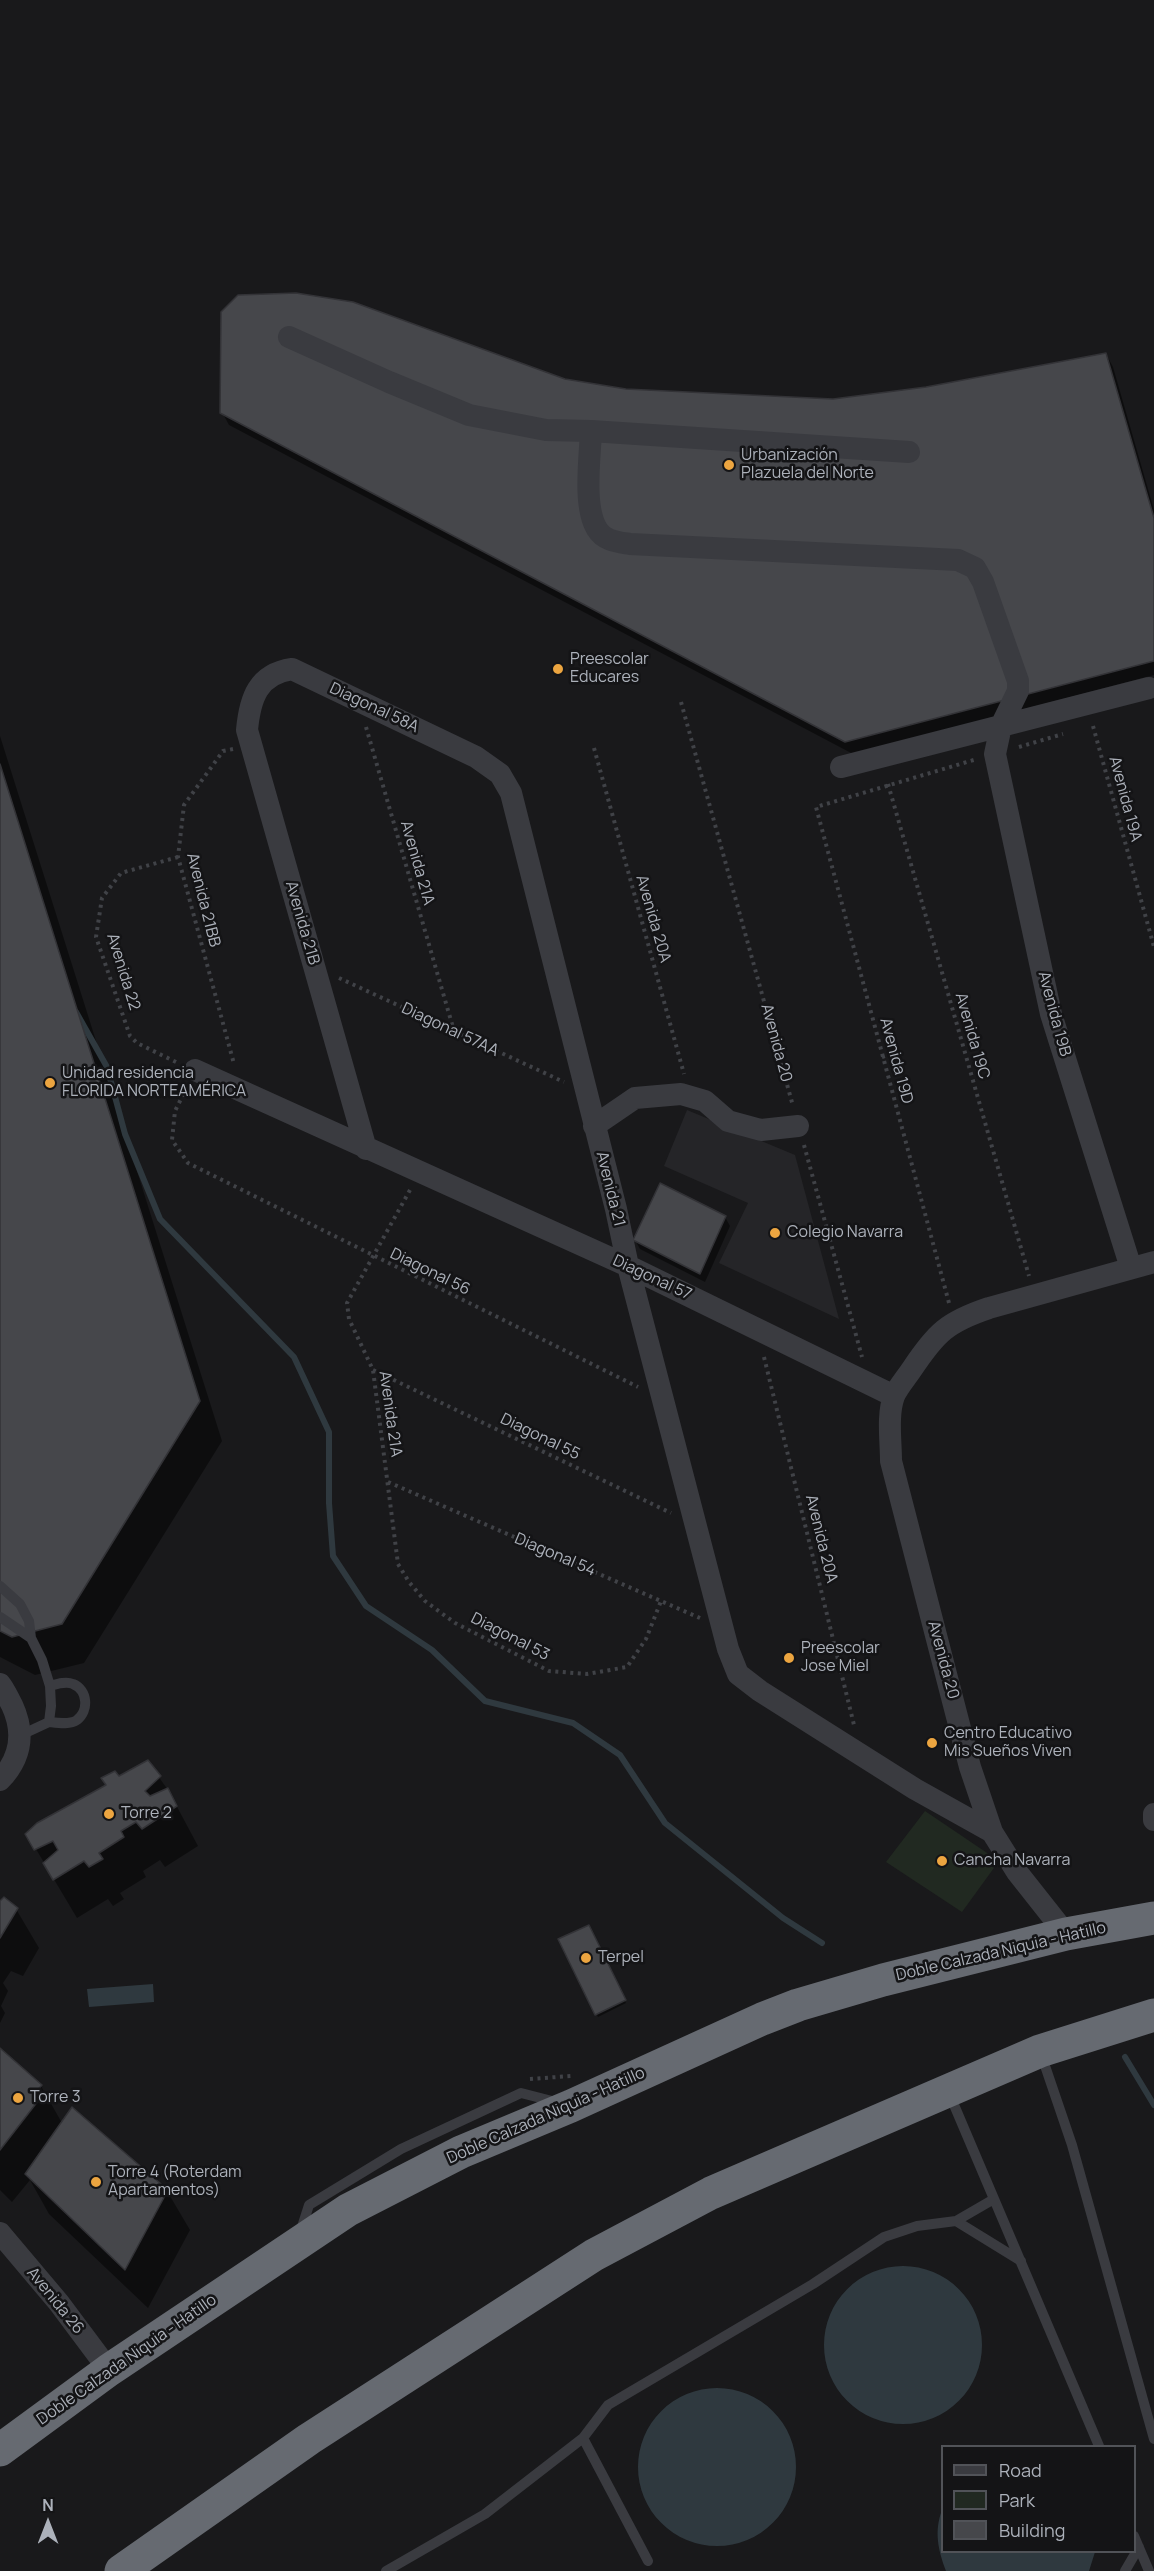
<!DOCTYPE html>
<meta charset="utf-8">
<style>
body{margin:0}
#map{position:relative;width:1154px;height:2571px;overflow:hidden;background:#19191b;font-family:Manrope,sans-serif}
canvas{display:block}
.legend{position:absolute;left:941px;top:2445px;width:195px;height:108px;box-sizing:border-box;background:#141416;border:2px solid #515358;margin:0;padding:8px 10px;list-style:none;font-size:18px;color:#acb1ba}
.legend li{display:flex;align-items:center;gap:12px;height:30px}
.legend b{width:30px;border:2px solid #515358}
.north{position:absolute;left:18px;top:2493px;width:60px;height:60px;-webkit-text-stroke:4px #141416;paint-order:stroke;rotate:0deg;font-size:16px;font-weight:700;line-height:24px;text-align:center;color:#acb1ba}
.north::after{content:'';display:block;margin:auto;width:21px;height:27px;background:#acb1ba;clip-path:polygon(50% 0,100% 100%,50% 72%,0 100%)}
</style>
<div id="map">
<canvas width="1154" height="2571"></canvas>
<ul class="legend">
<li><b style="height:8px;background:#3a3b40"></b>Road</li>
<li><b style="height:16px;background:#212921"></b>Park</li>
<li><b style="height:16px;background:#46474b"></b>Building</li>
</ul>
<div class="north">N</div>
</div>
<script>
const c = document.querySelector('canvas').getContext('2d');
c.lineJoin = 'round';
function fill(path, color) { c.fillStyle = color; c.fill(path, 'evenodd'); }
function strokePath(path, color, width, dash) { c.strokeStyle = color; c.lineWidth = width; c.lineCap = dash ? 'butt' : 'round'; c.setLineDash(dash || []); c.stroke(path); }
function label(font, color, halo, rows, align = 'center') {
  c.font = font + ' Manrope,sans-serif'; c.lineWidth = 5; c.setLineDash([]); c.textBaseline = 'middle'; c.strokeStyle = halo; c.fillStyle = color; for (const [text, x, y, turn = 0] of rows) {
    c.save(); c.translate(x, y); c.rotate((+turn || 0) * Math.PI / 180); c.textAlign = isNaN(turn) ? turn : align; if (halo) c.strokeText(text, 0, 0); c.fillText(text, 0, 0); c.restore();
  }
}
fill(new Path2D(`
 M687 1110 795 1155 839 1319 719 1263 748 1203 664 1166Z`), '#252528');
fill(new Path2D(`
 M925 1811 999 1861 962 1912 886 1862Z`), '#212921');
fill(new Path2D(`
 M153 1984 154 2002 89 2007 87 1989Z
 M824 2345a79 79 0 1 1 158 0a79 79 0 1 1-158 0Z
 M638 2467a79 79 0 1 1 158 0a79 79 0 1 1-158 0Z
 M942 2510V2552H1095L1089 2571H946C938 2550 934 2531 942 2510Z`), '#2f393f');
fill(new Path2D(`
 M1106 354 1113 367 1154 510V675L853 754 229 425 222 412 564 380 626 390 833 401 926 388Z
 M0 736 222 1441 84 1663 35 1675 0 1657Z
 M725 1217 730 1226 705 1282 640 1249 635 1240Z
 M148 1762 168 1790 198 1846 165 1867 160 1860 143 1871 146 1877 120 1893 124 1899 113 1906 108 1899 77 1918 27 1834Z
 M0 1903 16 1909 39 1948 23 1976 11 1971 3 1983 8 1991 1 2006 5 2013 0 2023Z
 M588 1927 626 2003 598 2017 560 1940Z
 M0 2050 41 2086 62 2123 167 2191 190 2230 148 2308 49 2214 30 2180 12 2202 0 2190Z`), '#0007');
strokePath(new Path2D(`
 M76 1012 107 1067 125 1134 160 1219 294 1357 329 1432V1503L333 1556 366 1606 432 1650 485 1701 573 1723 620 1755 665 1823 783 1918 822 1943
 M1125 2057 1154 2105`), '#2f393f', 6);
const building = new Path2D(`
 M296 293 353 302 565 379 626 389 833 399 926 387 1106 353 1154 518V661L845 742 220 413 221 312 238 295Z
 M0 764 200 1401 62 1624 12 1637 0 1631Z
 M660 1183 726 1216 700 1274 633 1240Z
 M148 1760 161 1776 145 1791 150 1796 168 1788 177 1806 142 1829 136 1822 121 1831 124 1837 99 1853 103 1859 89 1867 84 1861 53 1880 43 1863 58 1850 53 1841 34 1850 25 1834 37 1823 106 1785 101 1778 115 1771 119 1776Z
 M4 1897 18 1908 0 1938V1901Z
 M589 1925 626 2000 595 2015 558 1939Z
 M0 2048 42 2085 33 2095 38 2101 0 2150Z
 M72 2107 168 2190 125 2270 25 2174Z`);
fill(building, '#46474b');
strokePath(building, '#333337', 1.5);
strokePath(new Path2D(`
 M681 702 793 1106
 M1093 726 1154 947
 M366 727 454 1031
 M1019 747 1063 734
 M594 748 684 1074
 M233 749 223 751 184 805 178 857 234 1064
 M888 784 1029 1276
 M178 857 121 873 102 898 96 937 130 1036 137 1043 178 1063
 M339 978 564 1082
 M882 1057 900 1052
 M187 1087 175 1111 172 1140 188 1163 638 1387
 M804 1145 862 1357
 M410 1190 347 1303 349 1319 373 1370 398 1564 409 1582 425 1601 455 1623 549 1671 587 1674 627 1667 646 1639 661 1601
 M949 1303 816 807 977 759
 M764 1357 854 1725
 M373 1370 671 1513
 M388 1482 700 1618
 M530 2079 571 2076`), '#404247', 4, [3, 4.5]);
strokePath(new Path2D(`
 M0 1586 20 1604 29 1621 31 1638 42 1660 50 1686 51 1706 49 1722 21 1735
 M0 1617 31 1638
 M49 1722C58 1723 70 1725 77 1720 89 1711 88 1690 73 1684 66 1681 57 1684 50 1686
 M1041 2054 1072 2145 1154 2439
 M949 2093 1099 2446
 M956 2221 1021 2261
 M300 2233 309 2205 401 2149 521 2093 556 2102
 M583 2438 648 2561
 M1134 2536 1149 2571
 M386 2571 485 2514 583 2438 608 2405 813 2284 884 2237 917 2226 956 2221 994 2199
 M1125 2571 1139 2547`), '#3a3b40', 10);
strokePath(new Path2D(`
 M289 337 389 382 469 415 546 430 591 431C590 457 583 507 597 529 604 541 618 542 630 544L958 560 975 568 983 582 1018 681V691L1001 726 995 754 1051 1014 1131 1268
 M591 431 909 452
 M841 767 1149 688
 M195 1070 628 1266 894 1396
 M594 1126 635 1098 681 1094 705 1101 728 1121 761 1130 798 1126
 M366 1149 247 730C250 698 258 674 292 669L476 757 500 774 511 793 616 1209 628 1266 728 1649 738 1674 760 1691 915 1789 992 1832
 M0 1684C5 1690 8 1698 12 1705 25 1733 21 1758 0 1780
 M1154 1814V1820
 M1066 1934 1017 1872 992 1832 970 1767 891 1461C891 1441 887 1415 894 1396 898 1387 906 1378 912 1369 936 1333 947 1322 989 1308L1154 1262
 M0 2233 59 2303 109 2370`), '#3a3b40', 22);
strokePath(new Path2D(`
 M0 2450 109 2370 348 2210 461 2152 571 2106 762 2019 798 2005 883 1980 1066 1934 1154 1918
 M121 2571 309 2439 594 2255 711 2193 1040 2051 1154 2015`), '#666a71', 33);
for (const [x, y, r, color] of [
 [729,465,6,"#eca540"],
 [558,669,6,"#eca540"],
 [50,1083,6,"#eca540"],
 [775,1233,6,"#eca540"],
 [789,1658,6,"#eca540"],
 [932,1743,6,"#eca540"],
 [109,1814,6,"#eca540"],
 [942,1861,6,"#eca540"],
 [586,1958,6,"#eca540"],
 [18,2098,6,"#eca540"],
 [96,2182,6,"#eca540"]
]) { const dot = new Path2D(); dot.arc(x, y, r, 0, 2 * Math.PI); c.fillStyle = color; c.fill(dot); strokePath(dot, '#141416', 2); }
label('16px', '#acb1ba', '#141416', [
 ["Urbanización",741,456],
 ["Plazuela del Norte",741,474],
 ["Preescolar",570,660],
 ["Educares",570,678],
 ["Unidad residencia",62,1074],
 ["FLORIDA NORTEAMÉRICA",62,1092],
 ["Colegio Navarra",787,1233],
 ["Preescolar",801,1649],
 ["Jose Miel",801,1667],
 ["Centro Educativo",944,1734],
 ["Mis Sueños Viven",944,1752],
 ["Torre 2",121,1814],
 ["Cancha Navarra",954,1861],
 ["Terpel",598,1958],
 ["Torre 3",30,2098],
 ["Torre 4 (Roterdam",108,2173],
 ["Apartamentos)",108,2191]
], 'left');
label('16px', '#acb1ba', '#141416', [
 ["Diagonal 58A",374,708,25],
 ["Avenida 19A",1125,799,75],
 ["Avenida 21A",417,863,74],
 ["Avenida 21BB",203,900,76],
 ["Avenida 20A",653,919,74],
 ["Avenida 21B",302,923,74],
 ["Avenida 22",123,972,73],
 ["Avenida 19B",1054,1014,75],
 ["Diagonal 57AA",450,1030,25],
 ["Avenida 19C",972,1036,74],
 ["Avenida 20",776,1043,75],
 ["Avenida 19D",896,1061,75],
 ["Avenida 21",610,1189,76],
 ["Diagonal 56",430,1272,26],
 ["Diagonal 57",652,1278,25],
 ["Avenida 21A",390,1414,82],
 ["Diagonal 55",540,1437,26],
 ["Avenida 20A",821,1539,76],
 ["Diagonal 54",555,1555,23],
 ["Diagonal 53",510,1637,27],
 ["Avenida 20",943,1660,75],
 ["Doble Calzada Niquia - Hatillo",1001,1952,-13],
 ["Doble Calzada Niquia - Hatillo",546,2116,-24],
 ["Avenida 26",55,2301,51],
 ["Doble Calzada Niquia - Hatillo",127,2360,-35]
]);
</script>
